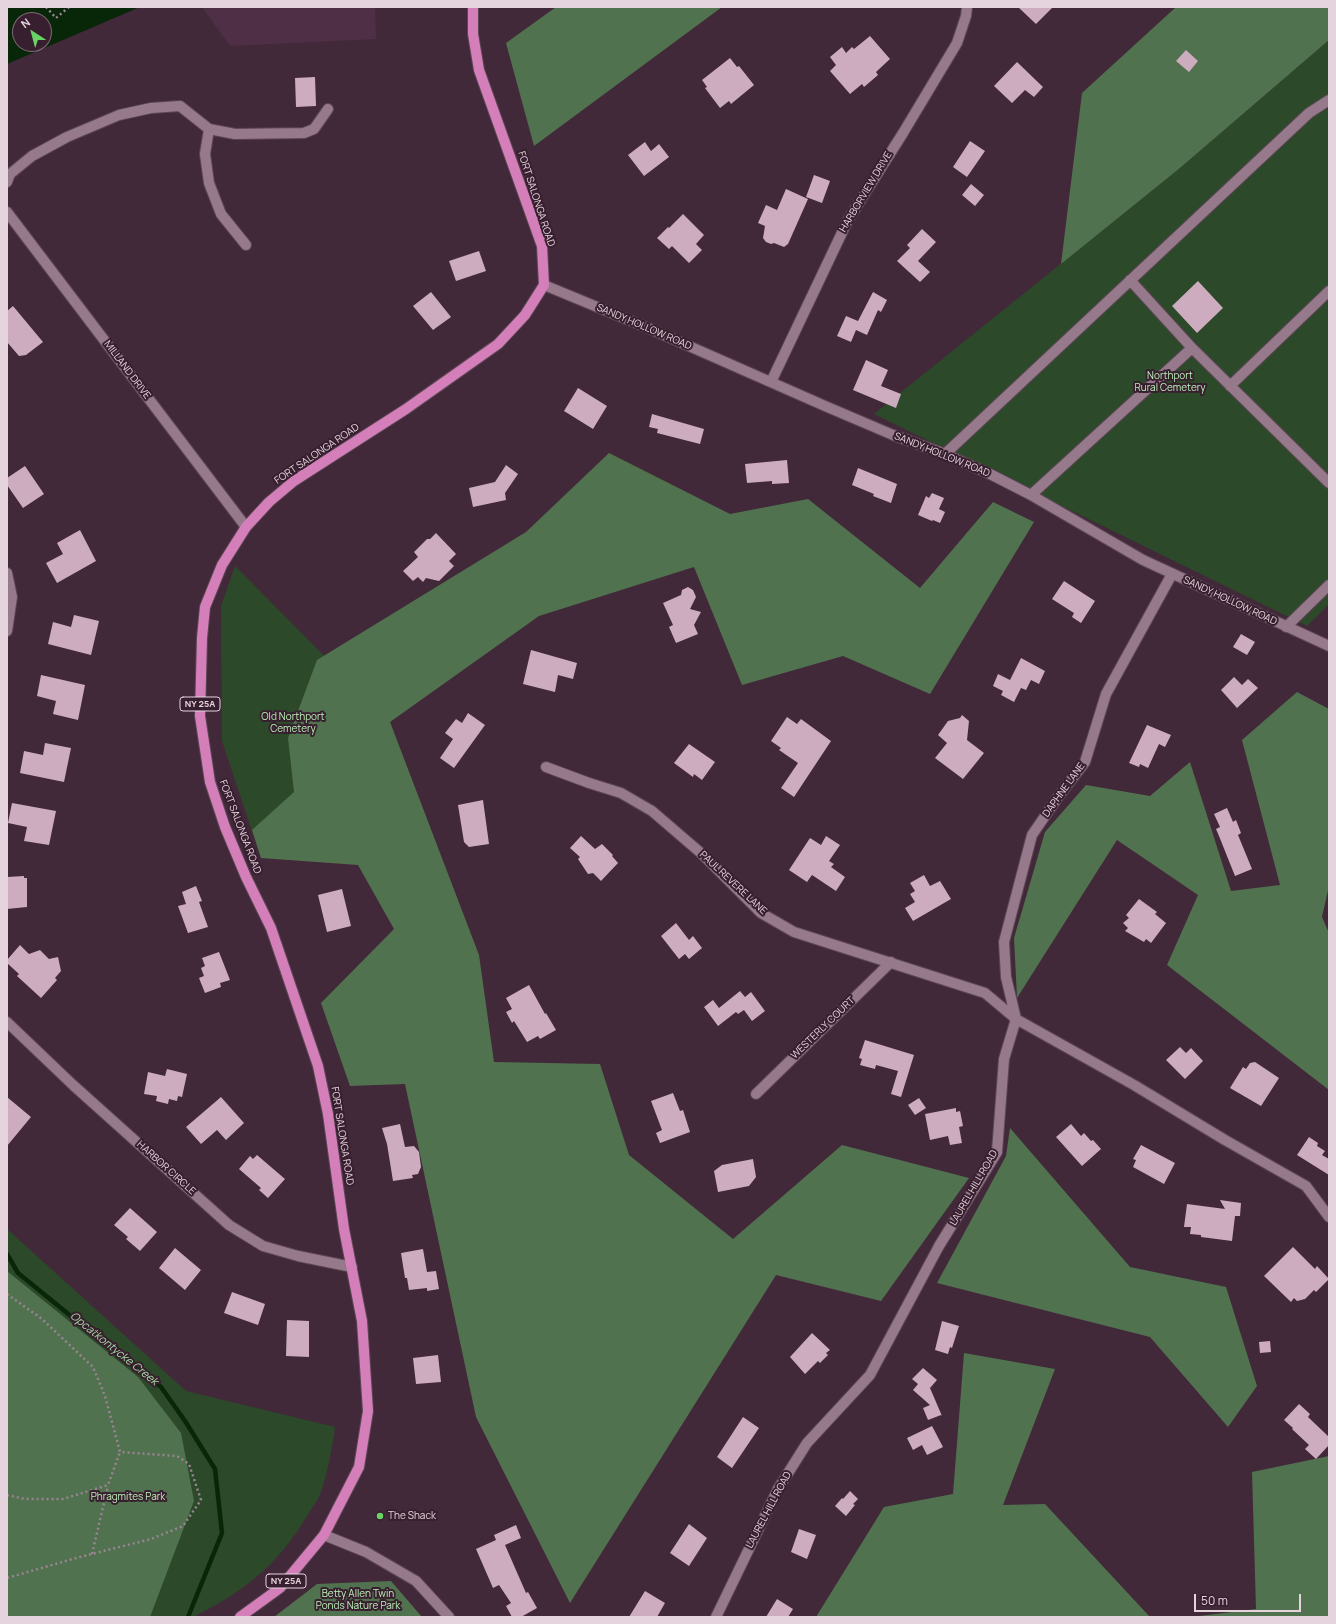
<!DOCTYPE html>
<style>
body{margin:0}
#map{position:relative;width:1336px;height:1624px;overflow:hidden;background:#42293a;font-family:Manrope,sans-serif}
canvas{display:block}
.frame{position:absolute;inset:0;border:8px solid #e5d4de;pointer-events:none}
.north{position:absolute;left:12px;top:12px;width:40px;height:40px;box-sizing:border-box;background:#381f2f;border:1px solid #7d6775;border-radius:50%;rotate:324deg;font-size:11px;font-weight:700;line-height:16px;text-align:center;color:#e5d4de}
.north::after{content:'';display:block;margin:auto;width:14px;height:18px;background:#68d465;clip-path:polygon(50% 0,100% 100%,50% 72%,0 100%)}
.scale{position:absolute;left:1194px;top:1594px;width:107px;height:18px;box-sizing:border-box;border:2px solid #e5d4de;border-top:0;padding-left:5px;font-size:12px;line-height:14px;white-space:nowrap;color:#e5d4de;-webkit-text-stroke:3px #381f2f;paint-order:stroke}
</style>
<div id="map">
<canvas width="1336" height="1624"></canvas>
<div class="frame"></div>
<div class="north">N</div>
<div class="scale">50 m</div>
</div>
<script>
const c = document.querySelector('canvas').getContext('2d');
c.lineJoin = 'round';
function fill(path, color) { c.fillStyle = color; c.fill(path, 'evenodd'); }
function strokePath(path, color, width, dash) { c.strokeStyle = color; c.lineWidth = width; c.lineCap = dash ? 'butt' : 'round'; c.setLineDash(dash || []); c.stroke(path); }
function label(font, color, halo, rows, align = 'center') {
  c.font = font + ' Manrope,sans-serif'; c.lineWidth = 4; c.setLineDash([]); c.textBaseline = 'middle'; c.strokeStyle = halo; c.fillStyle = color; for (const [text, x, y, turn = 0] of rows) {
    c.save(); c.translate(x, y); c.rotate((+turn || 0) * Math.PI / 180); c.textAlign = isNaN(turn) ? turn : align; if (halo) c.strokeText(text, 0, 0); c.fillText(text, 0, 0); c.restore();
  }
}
fill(new Path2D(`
 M202 7H375L376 39 230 46Z`), '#4f2f45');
fill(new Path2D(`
 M1329 40V604L1307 626 874 414 1180 168Z
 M235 566 390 722 261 858 222 741 221 606Z
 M7 1229 186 1391 335 1427C332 1449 328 1471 321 1492 318 1500 312 1508 307 1516 278 1565 244 1592 193 1617H7Z`), '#2c492a');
fill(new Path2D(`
 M556 7H722L534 146 506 43Z
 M1176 7H1329V40L1180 168 1061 264 1082 93Z
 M609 453 730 514 808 499 920 588 993 502 1034 522 930 694 843 656 742 685 694 567 539 616 390 722 479 955 494 1062 600 1064 629 1155 733 1239 842 1145 969 1178 881 1301 776 1275 570 1603 476 1417 405 1084 350 1086 321 1003 394 929 358 865 261 858 252 830 294 792 288 738 317 660 526 532Z
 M1297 692 1329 709V886L1322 917 1329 933V1090L1167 965 1198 895 1117 840 1017 998 1014 938 1045 832 1086 785 1150 796 1190 762 1231 891 1280 885 1242 740Z
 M1010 1128 1130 1267 1226 1287 1257 1386 1228 1427 1150 1337 937 1283 1006 1156Z
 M7 1271 138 1377 181 1433 194 1501 150 1617H7Z
 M964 1353 1055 1369 1003 1505 1045 1504 1150 1617H816L884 1507 953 1494Z
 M1329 1456V1617H1191L1256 1609 1252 1472Z
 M391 1581 422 1617H274L317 1584Z`), '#51724f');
fill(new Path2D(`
 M7 7H140L7 64ZM20 20H44V44H20Z`), '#082708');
strokePath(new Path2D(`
 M7 1254 18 1273 126 1361 161 1387 185 1421 215 1469 222 1533 188 1617`), '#082708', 4.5);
fill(new Path2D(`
 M1018 7H1053L1036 24Z
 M870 36 890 59 876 72 878 75 864 87 862 84 850 94 830 71 836 65 830 57 842 47 846 53 852 47 854 49Z
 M1186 50 1198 61 1189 72 1176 61Z
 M730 58 737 67 739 66 754 85 731 104 729 101 720 108 705 88 707 87 702 80Z
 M1017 62 1043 87 1034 97 1025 90 1012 103 994 86Z
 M315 77 316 106 296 107 295 78Z
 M970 141 985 151 967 177 953 167Z
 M645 142 651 151 659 144 669 157 644 176 628 155Z
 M814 175 830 181 822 203 806 197Z
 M971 184 984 195 975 206 962 195Z
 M786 189 808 199 788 244 784 247 774 243 771 244 766 242 763 238 765 226 758 223 766 205 777 210Z
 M683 214 704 235 696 244 702 250 689 263 672 246 669 249 657 238 668 227 669 228Z
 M922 229 936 242 918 261 930 272 920 282 897 261 910 248 907 245Z
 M479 251 486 271 456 281 449 261Z
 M1198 281 1223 308 1197 333 1172 306Z
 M431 292 451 317 433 330 413 306Z
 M873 292 887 300 881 312 878 310 867 335 856 330 851 342 837 336 846 316 858 321Z
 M13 306 43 342 26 355 19 356 7 342V311Z
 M866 360 888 370 881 386 901 394 896 408 853 390Z
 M578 388 607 406 593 429 564 411Z
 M652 414 704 429 700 444 657 433 658 429 649 427Z
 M787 460 789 483 772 484V481L747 483 745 464Z
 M506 465 518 474 505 493 506 500 473 507 469 488 495 482Z
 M25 466 44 494 23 508 7 485V478Z
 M858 468 897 484 891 503 873 496 874 494 852 485Z
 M932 493 944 498 939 509 945 512 940 523 933 520 932 521 918 515 926 496 929 498Z
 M80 530 96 561 57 583 46 563 63 554 57 543Z
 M436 533 456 554 449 561 454 566 439 581 426 578 423 582 418 577 413 581 403 571 418 557 414 552 427 539H430Z
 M1064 581 1095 601 1081 623 1072 617 1074 613 1052 599Z
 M688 587 693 590 696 597 690 609 701 612 694 625 698 634 676 643 669 627 673 625 663 603 681 595 682 590Z
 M74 615 99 621 91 655 48 644 53 622 71 627Z
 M1241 634 1255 642 1247 655 1233 647Z
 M531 650 577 663 573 679 558 675 555 692 523 684Z
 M1021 658 1045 671 1039 684 1031 680 1026 690 1021 688 1014 702 1001 695 1003 691 993 686 998 674 1010 680Z
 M41 675 85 685 78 720 53 714 56 701 37 696Z
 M1234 677 1242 685 1248 679 1258 688 1237 708 1221 690Z
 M468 713 485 725 454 768 440 758 453 739 445 733 456 719 462 723Z
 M962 715 969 721 967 740 984 753 963 779 935 758 947 743 938 735 948 721 960 718Z
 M787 717 797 724 801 719 831 741 794 797 781 788 798 763 779 750 781 748 771 741Z
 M1147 725 1171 735 1165 747 1159 744 1148 768 1140 764 1139 767 1129 763Z
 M45 743 71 748 64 782 20 773 24 751 43 755Z
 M689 744 715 762 702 780 694 774 693 777 674 763Z
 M483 800 489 844 469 847 464 842 458 805Z
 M12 803 56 811 49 845 24 841 27 827 8 823Z
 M1227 808 1233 822 1236 820 1241 833 1238 835 1252 869 1235 876 1219 836 1216 829 1220 827 1214 814Z
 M581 836 595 849 602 844 613 855 612 856 618 863 601 881 593 873 588 874 578 859 580 857 570 848Z
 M826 836 840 845 829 861 834 864 831 867 845 877 836 891 812 875 807 882 789 870 810 838 821 845Z
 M924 875 930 886 940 881 951 899 913 921 905 908 915 902 910 894 915 891 910 883Z
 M24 876V878H27V907L7 909V877Z
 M196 886 202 901 199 902 208 927 188 933 178 906 186 904 182 892Z
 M342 889 351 926 327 932 318 895Z
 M1139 899 1157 912 1155 914 1166 923 1151 943 1146 939 1144 942 1125 931 1128 928 1123 923 1129 918 1126 915Z
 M676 923 689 940 693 936 702 948 689 959 685 954 679 959 661 936Z
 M20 945 29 954 40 950 49 959 58 957 61 971 55 978 57 980 41 998 17 976 19 974 7 963V960Z
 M219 952 230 980 220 983 221 987 205 993 199 978 204 976 201 968 205 966 202 958Z
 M529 985 545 1014 546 1013 556 1030 540 1039 538 1036 527 1042 514 1021 512 1023 506 1012 512 1009 506 998Z
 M740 991 745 997 751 992 765 1011 752 1021 744 1010 738 1014 736 1012 718 1026 704 1007 713 1000 719 1008Z
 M865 1040 914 1055 901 1097 891 1094 898 1071 876 1065 875 1069 860 1065 862 1059 859 1058Z
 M1180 1047 1186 1053 1191 1048 1203 1061 1185 1079 1166 1060Z
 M1255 1062 1279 1078 1261 1106 1230 1088 1243 1067 1246 1069 1250 1063Z
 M167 1069 187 1074 182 1097 178 1096 177 1101 169 1099 168 1104 156 1101 157 1096 144 1094 148 1072 165 1076Z
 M673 1093 680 1111 683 1110 690 1132 660 1143 656 1133 662 1130 651 1101Z
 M7 1097 31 1117 7 1146Z
 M221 1097 244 1123 226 1140 217 1130 201 1144 186 1127Z
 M919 1098 926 1108 915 1115 908 1105Z
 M956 1108V1112L960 1111 963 1126 959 1127 962 1143 950 1145 948 1136 930 1140 925 1114Z
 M400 1124 405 1147 414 1146 419 1152 421 1167 418 1174 412 1175 413 1178 393 1181 387 1144 382 1128Z
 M1071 1124 1081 1136 1084 1133 1091 1141 1093 1140 1101 1149 1082 1166 1056 1137Z
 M1309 1137 1318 1143 1317 1146 1325 1151 1322 1155 1329 1159V1175L1297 1155Z
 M1141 1145 1175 1163 1164 1184 1133 1167 1136 1160 1133 1159Z
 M257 1155 285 1179 268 1198 259 1190 261 1188 239 1169 250 1156 253 1159Z
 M753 1159 756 1177 749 1186 718 1192 714 1171 722 1165Z
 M1220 1200 1241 1203 1240 1216H1235L1232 1241 1201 1237V1235L1190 1234 1191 1227H1184L1187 1204 1225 1209Z
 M130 1208 157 1232 140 1251 126 1239 128 1237 114 1225Z
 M1293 1247 1315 1269 1317 1266 1329 1279 1316 1292 1314 1290 1305 1299 1297 1301 1294 1298 1291 1302 1264 1276Z
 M175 1248 201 1270 185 1290 159 1268Z
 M423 1249 427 1272 436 1271 439 1289 427 1291V1288L409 1290 407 1278H405L401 1253Z
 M232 1292 265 1304 258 1325 224 1313Z
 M287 1320 309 1321V1357L286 1356Z
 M942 1321 959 1326 952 1348 950 1347 948 1354 935 1350Z
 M812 1333 830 1350 826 1353 828 1355 820 1363 818 1361 805 1374 790 1357Z
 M1270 1341 1271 1352 1260 1353 1259 1342Z
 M438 1355 441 1382 416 1384 413 1358Z
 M923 1368 937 1380 930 1388 942 1416 941 1415 928 1420 923 1408 930 1405 913 1390 918 1384 912 1379Z
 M1299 1404 1310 1414 1308 1417 1329 1437V1445L1316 1459 1305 1449 1309 1445 1292 1429 1293 1428 1284 1420Z
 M743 1417 759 1428 732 1468 717 1457Z
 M932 1426 943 1447 927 1455 922 1445 913 1450 907 1438Z
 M850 1491 858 1499 853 1504 855 1505 846 1516 835 1506 842 1498 843 1499Z
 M689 1524 707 1538 689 1566 670 1553Z
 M516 1525 521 1538 505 1545 526 1593 528 1592 537 1608 521 1617H512L506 1606 511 1603 499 1585 493 1588 476 1549 496 1540 494 1535Z
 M799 1529 816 1535 807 1559 791 1552Z
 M645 1591 665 1603 657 1617H629Z
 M777 1599 793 1609 788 1617H766Z`), '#cdacc0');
const minor = new Path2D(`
 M209 129 205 154 209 183 221 214 246 245
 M7 182 10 174 32 156 67 137 119 115 151 108 180 106 209 129 235 134 304 133 314 129 328 109
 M7 212 246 527
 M1130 280 1192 348 1329 483
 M544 285 648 328 825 406 893 435 945 454 990 474 1031 495 1143 560 1329 646
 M771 382 848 220 903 133 957 43 966 16 967 7
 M1230 386 1329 291
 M945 454 1309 113 1329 100
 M1031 495 1192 348
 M7 573 12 597 7 631
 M1286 627 1329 585
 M546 767 589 783 621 793 652 811 702 854 761 913 794 932 985 993 1016 1019 1134 1085 1225 1140 1306 1186 1329 1217
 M7 1022 73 1085 229 1225 263 1246 298 1256 352 1267
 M756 1094 891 962
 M324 1535 366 1552 416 1581 449 1617
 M716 1617 778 1489 807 1443 870 1375 939 1246 997 1152 1004 1059 1016 1019 1006 977 1004 942 1032 835 1058 797 1085 762 1106 694 1172 574`);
const major = new Path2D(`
 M240 1617 280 1588 324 1535 359 1467 368 1411 362 1321 344 1229 328 1114 318 1066 271 928 246 877 225 827 210 782 200 716 202 638 205 607 222 565 246 527 269 502 294 481 406 409 498 344 525 315 544 285 542 246 479 70 473 34V7`);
strokePath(minor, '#5d4756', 12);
strokePath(major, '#5d4756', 12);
strokePath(new Path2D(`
 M46 7 56 18 69 7
 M7 1294 42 1319 93 1367 105 1396 120 1452 177 1456 189 1464 201 1500 183 1526 151 1539 76 1558 7 1578
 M7 1495 25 1499H63L108 1485 120 1452
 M92 1554 108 1486`), '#998491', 2.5, [2, 3]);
strokePath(minor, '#97798c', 10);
strokePath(major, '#d57fba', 10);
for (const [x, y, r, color] of [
 [380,1516,4,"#68d465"]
]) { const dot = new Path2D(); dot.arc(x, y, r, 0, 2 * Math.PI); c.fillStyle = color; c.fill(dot); strokePath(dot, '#381f2f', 1.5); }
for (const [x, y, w] of [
 [200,704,40],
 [286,1581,40]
]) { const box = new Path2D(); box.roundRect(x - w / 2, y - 7, w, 14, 3); c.fillStyle = '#381f2f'; c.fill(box); strokePath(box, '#e5d4de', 1); }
label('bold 9px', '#e5d4de', null, [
 ["NY 25A",200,704],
 ["NY 25A",286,1581]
]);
label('10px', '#e5d4de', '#381f2f', [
 ["HARBORVIEW DRIVE",866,192,-59],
 ["FORT SALONGA ROAD",536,199,72],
 ["SANDY HOLLOW ROAD",644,327,23],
 ["MILLAND DRIVE",127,370,53],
 ["FORT SALONGA ROAD",317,454,-34],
 ["SANDY HOLLOW ROAD",942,455,22],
 ["SANDY HOLLOW ROAD",1230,601,25],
 ["DAPHNE LANE",1064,790,-54],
 ["FORT SALONGA ROAD",240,827,69],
 ["PAUL REVERE LANE",733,883,43],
 ["WESTERLY COURT",823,1028,-44],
 ["FORT SALONGA ROAD",342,1136,81],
 ["HARBOR CIRCLE",166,1168,42],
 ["LAUREL HILL ROAD",974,1188,-60],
 ["LAUREL HILL ROAD",769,1510,-62]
]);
label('10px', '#baf1b6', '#381f2f', [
 ["Northport",1170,376],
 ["Rural Cemetery",1170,388],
 ["Old Northport",293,717],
 ["Cemetery",293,729],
 ["Phragmites Park",128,1497],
 ["Betty Allen Twin",358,1594],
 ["Ponds Nature Park",358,1606]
]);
label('10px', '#e5d4de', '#381f2f', [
 ["The Shack",388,1516]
], 'left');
label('italic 11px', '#a6dca2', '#381f2f', [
 ["Opcatkontycke Creek",114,1349,39]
]);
</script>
